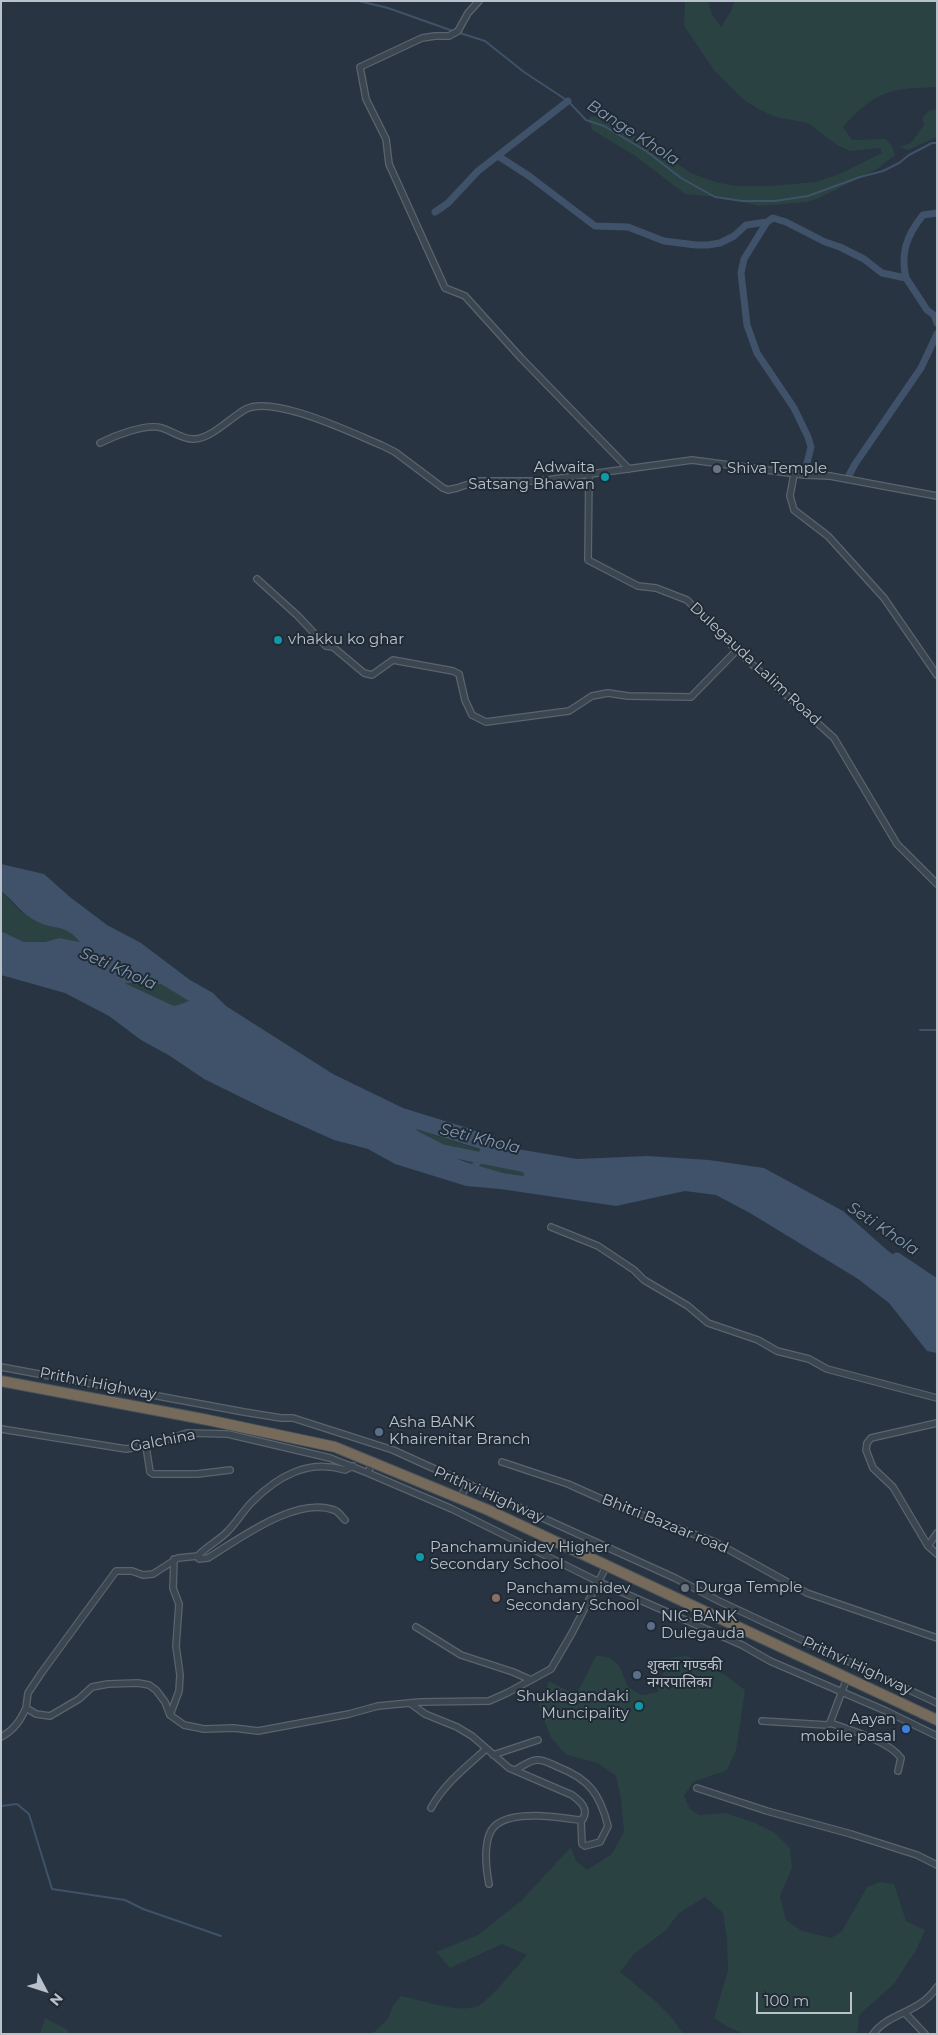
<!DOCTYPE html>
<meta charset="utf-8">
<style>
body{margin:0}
#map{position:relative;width:938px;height:2035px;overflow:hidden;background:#283441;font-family:Montserrat,sans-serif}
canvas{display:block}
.frame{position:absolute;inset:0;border:2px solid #b9c1cb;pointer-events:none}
.north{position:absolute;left:20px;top:1965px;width:50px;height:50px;-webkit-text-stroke:4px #212b36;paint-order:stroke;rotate:130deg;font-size:14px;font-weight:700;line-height:20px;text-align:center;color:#b9c1cb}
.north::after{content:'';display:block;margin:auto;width:18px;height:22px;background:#b9c1cb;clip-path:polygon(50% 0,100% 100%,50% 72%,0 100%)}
.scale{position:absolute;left:756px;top:1992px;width:96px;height:22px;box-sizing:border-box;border:2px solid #b9c1cb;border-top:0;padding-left:6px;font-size:15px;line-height:18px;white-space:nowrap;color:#b9c1cb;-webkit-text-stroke:4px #212b36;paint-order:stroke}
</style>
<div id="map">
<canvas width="938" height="2035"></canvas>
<div class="frame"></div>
<div class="north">N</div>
<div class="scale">100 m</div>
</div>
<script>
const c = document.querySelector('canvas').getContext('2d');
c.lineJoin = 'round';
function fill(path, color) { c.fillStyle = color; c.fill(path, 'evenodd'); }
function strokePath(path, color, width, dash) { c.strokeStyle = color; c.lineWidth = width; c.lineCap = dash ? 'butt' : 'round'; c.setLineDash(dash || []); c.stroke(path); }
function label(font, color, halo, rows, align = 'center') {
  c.font = font + ' Montserrat,"Noto Sans Devanagari",sans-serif'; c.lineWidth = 4; c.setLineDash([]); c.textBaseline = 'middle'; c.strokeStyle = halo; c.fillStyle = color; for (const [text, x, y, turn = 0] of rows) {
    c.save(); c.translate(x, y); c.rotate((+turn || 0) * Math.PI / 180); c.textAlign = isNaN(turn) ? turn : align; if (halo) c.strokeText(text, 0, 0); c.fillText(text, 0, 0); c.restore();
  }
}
fill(new Path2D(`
 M685 1H708L712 14 721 27 731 11 734 1H937V87C930 87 924 88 917 88 882 89 866 101 843 127L852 140 886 139 892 146 895 155 877 169 819 198 807 202 759 206 726 198 685 194 634 155 592 130 589 117 601 116 609 119 691 173 715 182 735 186H770L816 182 839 174 882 153 880 148 850 151 837 145 808 123 776 117 760 110 744 100 714 70 684 26Z
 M937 109V137L908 150 900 147 911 143 924 125 922 118 929 111Z
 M1 891 20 911 38 922 70 931 81 942 59 938 45 942H24L1 931Z
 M109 983 161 984 190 1001 171 1008H151Z
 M415 1129 480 1150 478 1156 472 1164 431 1146Z
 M488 1157 503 1158 522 1167 525 1176 503 1173 478 1166Z
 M596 1656C619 1655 621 1670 628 1687L642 1695 658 1692 660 1680 670 1658 687 1656 725 1675 745 1690 736 1750 727 1770 693 1782 684 1796 690 1809 699 1815 726 1813 755 1823 775 1833 790 1848 792 1868 780 1896 786 1920 802 1931 831 1938 842 1931 867 1887 880 1882 894 1884 906 1921 925 1930 916 1950 894 1984 859 2015 857 2034H745L728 2027 714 2018 728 1970 727 1939 723 1913 705 1897 679 1913 665 1931 634 1954 620 1972 653 1999 672 2018 683 2034H372L387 2020 393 2006 401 1996C422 2000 459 2014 478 2006 489 2001 518 1965 527 1955L502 1944 450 1968 436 1952 478 1935 522 1900 571 1847 576 1861 587 1870 612 1854 624 1832 621 1799 616 1776 598 1763 567 1755 551 1738 539 1706 549 1681 576 1695Z
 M45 2018 68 2030 69 2034H40Z`), '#2b4243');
fill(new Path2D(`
 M1 864 44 874 70 897 107 925 141 943 190 980 213 993 226 1006 333 1074 403 1108 471 1129 517 1149 577 1159 648 1156 709 1160 764 1168 843 1211 887 1250 912 1268 937 1278V1353L927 1351 889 1303 858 1279 750 1213 716 1195 685 1191 616 1206 500 1189 466 1186 395 1164 368 1149 334 1140 267 1110 204 1079 170 1056 141 1040 109 1016 65 993 1 975V931L24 942H45L59 938 80 942C64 923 57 931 38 922 22 915 14 901 1 891ZM134 983 161 984 189 1001C153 1016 141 1003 110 984ZM416 1129 480 1149 478 1156 472 1164C450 1157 430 1148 416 1129ZM488 1157 503 1158 522 1167 524 1176 503 1173 479 1166Z`), '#3f5269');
strokePath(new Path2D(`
 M359 1 388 8 453 31
 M457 32 485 41 524 72 568 101 586 120 604 126 646 151 681 178 715 197 742 201H775L808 196 860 177 883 171 899 163 909 155 932 143H937
 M920 1030H937
 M1 1806 17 1804 29 1814 52 1889 125 1900 143 1909 221 1936`), '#3f5269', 2);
strokePath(new Path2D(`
 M498 156 529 176 595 226 628 227 664 241 696 245H708L720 243 734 236 746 225 767 222 773 218 786 222 825 242 840 247 864 259 882 273 906 278 927 310 934 315 937 323
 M435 212 448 203 478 171 568 101
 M767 222 744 259 741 273 747 325 757 353 794 408 808 437 811 447 804 475
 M906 278C900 253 907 235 923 215L937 213
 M847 479 855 464 921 368 937 334`), '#3f5269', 7);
strokePath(new Path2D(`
 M98 977 178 1014
 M415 1136 442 1150 536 1169
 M897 1258 937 1285`), '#3f5269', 11);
const street = new Path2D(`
 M479 1 468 13 458 31 449 36H435L422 38 360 67 366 99 386 139 389 164 445 288 465 296 521 358 629 469
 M100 443C114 436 146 423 162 428 172 431 184 440 194 439 211 439 231 417 246 409 274 395 352 433 381 445L395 452 443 488 448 490 457 488 478 481H540L692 460 804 475 830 476 937 496
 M589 473 588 560 638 586 656 588 687 600 734 648 834 738 897 844 937 884
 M794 474 790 496 794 510 828 536 884 598 937 675
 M257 579 298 616 326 646 333 647 364 673 372 675 393 660 453 671 459 674 465 700 472 715 486 722 569 711 592 696 608 693 628 696 691 697 737 650
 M551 1227 598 1246 634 1270 644 1280 688 1306 708 1323 758 1340 777 1351 809 1359 827 1369 937 1398
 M1 1367 244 1412 281 1418H293L393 1450 675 1578 719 1601 937 1703
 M937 1423 871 1438 867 1443 866 1450 873 1468 893 1487 928 1546 937 1533
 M1 1429 126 1449 151 1445 187 1433 228 1434 330 1458 368 1473 372 1462
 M146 1446 150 1472 153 1474H197L230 1470
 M502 1462 568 1484 615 1505 715 1542 807 1593 937 1638
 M368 1473 452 1509 599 1582 742 1645 770 1661 886 1711 937 1736
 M460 1498 468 1484
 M345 1520C342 1517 338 1511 334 1510 296 1496 239 1539 208 1558L199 1559 198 1556C204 1548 220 1540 228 1531 237 1522 243 1511 252 1502 278 1476 308 1459 345 1470L353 1466
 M928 1546 937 1554
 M416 1627 461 1655 513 1672 531 1680
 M410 1703 425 1714 457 1727 472 1736 509 1768 572 1795C580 1801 589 1808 583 1819L579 1820C558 1817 514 1810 496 1825 482 1836 486 1869 489 1884
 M26 1708 28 1693 42 1672 116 1571H132L143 1575 153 1574 178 1558 198 1556
 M170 1715 179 1691 180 1675 176 1646 179 1604 173 1588 174 1559
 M762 1721 827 1725 830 1723 847 1678
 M830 1723C850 1730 889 1741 901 1758L898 1771
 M1 1737C14 1730 20 1721 26 1708L36 1714 50 1716 79 1699 92 1687 108 1684 138 1683 149 1685 156 1690 165 1702 170 1715 184 1725 204 1729 234 1728 258 1731 349 1714 378 1706 420 1702 489 1701 507 1693 551 1669 572 1633 607 1565
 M493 1755 538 1740
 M515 1770C521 1767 529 1761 536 1760 544 1759 551 1764 558 1767 589 1779 600 1794 608 1826L600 1842 585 1846 582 1844 581 1820
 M697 1788 767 1811 851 1834 917 1855 937 1865
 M431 1808C444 1784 466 1767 486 1749
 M905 2013 925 2034
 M873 2034C889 2012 919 2014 937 1987`);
const highway = new Path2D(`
 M1 1381 208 1420 335 1447 488 1510 937 1720`);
strokePath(street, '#5a646e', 8);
strokePath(highway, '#47515b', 12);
strokePath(street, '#3c4651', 5.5);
strokePath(highway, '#766a5a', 10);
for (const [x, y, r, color] of [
 [717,469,5,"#6b7280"],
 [605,477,5,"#0f9aa8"],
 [278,640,5,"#0f9aa8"],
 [379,1432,5,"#5c6f8a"],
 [420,1557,5,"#0f9aa8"],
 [685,1588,5,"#6b7280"],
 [496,1598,5,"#8d6e63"],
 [651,1626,5,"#5c6f8a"],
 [637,1675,5,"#5c6f8a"],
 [639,1706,5,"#0f9aa8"],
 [906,1729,5,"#3f7fe0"]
]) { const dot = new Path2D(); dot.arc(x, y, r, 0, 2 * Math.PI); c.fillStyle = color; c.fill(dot); strokePath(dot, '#212b36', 2); }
label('15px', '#b9c1cb', '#212b36', [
 ["Adwaita",595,468,"right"],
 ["Satsang Bhawan",595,485,"right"],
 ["Shiva Temple",727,469],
 ["vhakku ko ghar",288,640],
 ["Asha BANK",389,1423],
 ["Khairenitar Branch",389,1440],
 ["Panchamunidev Higher",430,1548],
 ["Secondary School",430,1565],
 ["Durga Temple",695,1588],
 ["Panchamunidev",506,1589],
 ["Secondary School",506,1606],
 ["NIC BANK",661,1617],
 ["Dulegauda",661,1634],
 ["शुक्ला गण्डकी",647,1666],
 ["नगरपालिका",647,1683],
 ["Shuklagandaki",629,1697,"right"],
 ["Muncipality",629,1714,"right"],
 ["Aayan",896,1720,"right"],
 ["mobile pasal",896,1737,"right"]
], 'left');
label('15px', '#b9c1cb', '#212b36', [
 ["Dulegauda Lalim Road",755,664,43],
 ["Prithvi Highway",98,1384,11],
 ["Galchina",163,1441,-11],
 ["Prithvi Highway",489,1495,24],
 ["Bhitri Bazaar road",665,1524,22],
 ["Prithvi Highway",857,1666,25]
]);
label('italic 16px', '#8398b0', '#212b36', [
 ["Bange Khola",633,133,33],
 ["Seti Khola",118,969,24],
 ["Seti Khola",480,1139,14],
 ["Seti Khola",883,1229,34]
]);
</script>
